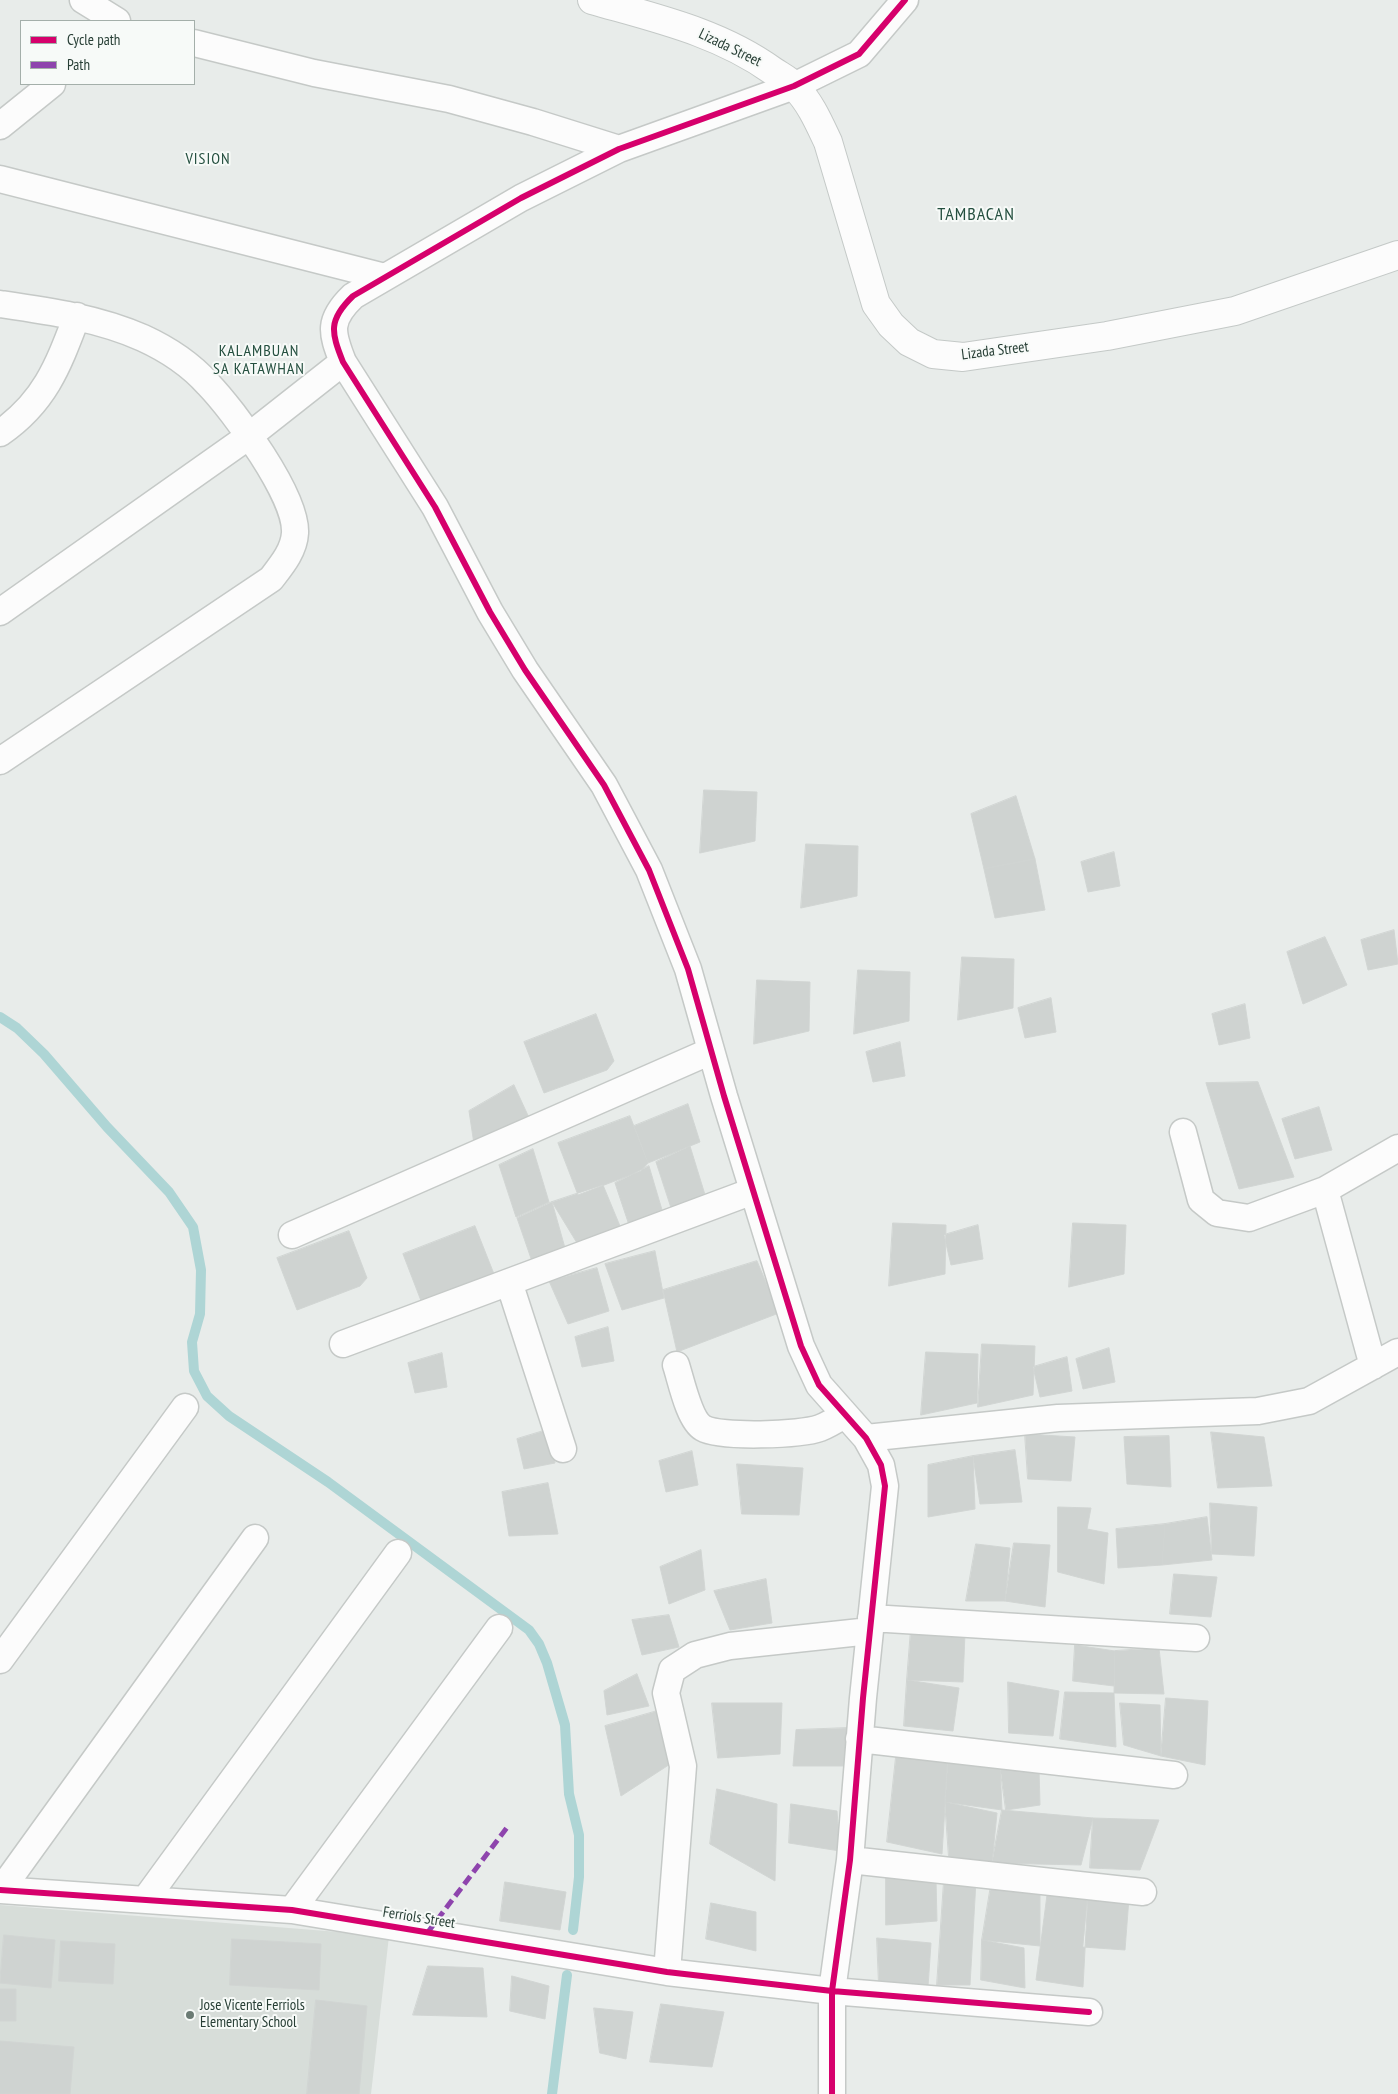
<!DOCTYPE html>
<style>
body{margin:0}
#map{position:relative;width:1398px;height:2094px;overflow:hidden;background:#e8ecea;font-family:"PT Sans Narrow",sans-serif}
canvas{display:block}
.legend{position:absolute;left:20px;top:20px;width:175px;height:65px;box-sizing:border-box;background:#f7faf8;border:1px solid #a4afaa;margin:0;padding:6px 9px;list-style:none;font-size:15px;color:#273e35}
.legend li{display:flex;align-items:center;gap:10px;height:25px}
.legend b{width:25px;border:1px solid #a4afaa}
</style>
<div id="map">
<canvas width="1398" height="2094"></canvas>
<ul class="legend">
<li><b style="height:6px;background:#d6006c"></b>Cycle path</li>
<li><b style="height:6px;background:#8e44ad"></b>Path</li>
</ul>
</div>
<script>
const c = document.querySelector('canvas').getContext('2d');
c.lineJoin = 'round';
function fill(path, color) { c.fillStyle = color; c.fill(path, 'evenodd'); }
function strokePath(path, color, width, dash) { c.strokeStyle = color; c.lineWidth = width; c.lineCap = dash ? 'butt' : 'round'; c.setLineDash(dash || []); c.stroke(path); }
function label(font, color, halo, rows, align = 'center') {
  c.font = font + ' "PT Sans Narrow",sans-serif'; c.lineWidth = 4; c.setLineDash([]); c.textBaseline = 'middle'; c.strokeStyle = halo; c.fillStyle = color; for (const [text, x, y, turn = 0] of rows) {
    c.save(); c.translate(x, y); c.rotate((+turn || 0) * Math.PI / 180); c.textAlign = isNaN(turn) ? turn : align; if (halo) c.strokeText(text, 0, 0); c.fillText(text, 0, 0); c.restore();
  }
}
fill(new Path2D(`
 M0 1905 389 1936 371 2094H0Z`), '#d7ddd9');
strokePath(new Path2D(`
 M0 1017 17 1028 44 1054 107 1127 169 1192 193 1227 201 1270 200 1314 192 1342 194 1371 207 1396 229 1416 328 1482 529 1630 539 1644 547 1663 565 1725 569 1794 579 1835V1877L573 1930
 M552 2094 567 1975`), '#aed5d5', 10);
const building = new Path2D(`
 M704 790 757 792 755 841 700 853Z
 M1016 796 1035 859 984 869 971 814Z
 M806 844 858 846 857 896 801 908Z
 M1114 852 1120 886 1088 892 1081 862Z
 M1035 859 1045 910 995 918 984 869Z
 M1394 930 1398 964 1368 970 1361 940Z
 M1325 937 1347 985 1303 1004 1287 952Z
 M962 957 1014 959 1013 1008 958 1020Z
 M858 970 910 972 909 1021 854 1034Z
 M757 980 810 982 809 1031 754 1044Z
 M1051 998 1056 1032 1025 1038 1018 1008Z
 M1245 1004 1250 1038 1219 1045 1212 1014Z
 M596 1014 614 1061 607 1070 544 1093 524 1042Z
 M900 1042 905 1076 873 1082 866 1052Z
 M1258 1082 1294 1177 1239 1189 1206 1083Z
 M514 1085 531 1122 474 1144 469 1111Z
 M688 1104 700 1142 648 1163 634 1126Z
 M1319 1107 1332 1150 1295 1159 1282 1119Z
 M630 1116 648 1163 641 1171 578 1195 558 1143Z
 M690 1146 706 1198 673 1214 656 1162Z
 M533 1149 549 1202 516 1217 499 1165Z
 M649 1166 665 1220 632 1234 615 1183Z
 M603 1185 620 1226 577 1243 552 1202Z
 M552 1202 567 1255 535 1270 517 1218Z
 M893 1223 946 1225 945 1274 889 1286Z
 M1073 1223 1126 1225 1124 1274 1069 1287Z
 M978 1225 983 1259 951 1265 944 1235Z
 M475 1226 494 1274 486 1282 423 1306 403 1254Z
 M349 1231 367 1278 360 1286 297 1310 277 1258Z
 M655 1251 664 1298 622 1310 605 1264Z
 M757 1261 779 1313 677 1352 663 1290Z
 M597 1268 609 1311 568 1324 549 1281Z
 M608 1327 614 1361 582 1367 575 1337Z
 M982 1344 1035 1346 1033 1395 978 1407Z
 M1109 1348 1115 1382 1083 1389 1076 1359Z
 M926 1352 978 1354 977 1403 921 1415Z
 M442 1353 447 1387 415 1393 408 1363Z
 M1067 1357 1072 1391 1040 1397 1033 1367Z
 M550 1429 555 1463 524 1469 517 1439Z
 M1211 1432 1264 1437 1272 1486 1218 1488Z
 M1025 1434 1075 1437 1071 1481 1028 1479Z
 M1169 1436 1171 1487 1127 1484 1124 1437Z
 M1015 1450 1022 1502 980 1504 973 1456Z
 M692 1451 698 1485 666 1492 659 1461Z
 M973 1456 975 1509 928 1517V1465Z
 M737 1464 803 1468 799 1515 742 1514Z
 M548 1483 558 1534 509 1536 502 1492Z
 M1210 1503 1257 1507 1254 1556 1212 1554Z
 M1058 1507 1091 1508 1087 1529 1108 1533 1104 1584 1058 1572Z
 M1207 1517 1212 1560 1162 1565 1165 1524Z
 M1165 1524 1162 1565 1118 1568 1116 1529Z
 M1014 1543 1050 1545 1045 1607 1005 1601Z
 M976 1544 1010 1548 1005 1601H966Z
 M701 1550 705 1590 669 1604 660 1567Z
 M1174 1574 1217 1577 1211 1617 1170 1614Z
 M766 1579 772 1623 730 1630 714 1591Z
 M669 1615 679 1647 642 1655 632 1620Z
 M911 1629 965 1633 963 1682 907 1680Z
 M1075 1645 1115 1651 1114 1686 1073 1681Z
 M1159 1648 1164 1694 1114 1693 1115 1651Z
 M637 1674 649 1706 607 1715 604 1691Z
 M907 1680 959 1688 953 1731 904 1726Z
 M1008 1682 1059 1691 1053 1736 1009 1733Z
 M1065 1692 1114 1693 1116 1747 1060 1739Z
 M1166 1698 1208 1701 1205 1765 1161 1756Z
 M712 1703H782L780 1754 718 1758Z
 M1120 1703 1160 1705 1161 1756 1124 1745Z
 M678 1705 684 1755 621 1796 605 1726Z
 M847 1728 848 1766H793L796 1730Z
 M896 1757 948 1758 942 1854 887 1842Z
 M948 1758 1000 1766 1002 1810 945 1802Z
 M1000 1766 1039 1768 1040 1805 1006 1810Z
 M717 1789 777 1804 775 1881 710 1844Z
 M945 1802 997 1813 992 1863 949 1858Z
 M791 1804 837 1811 840 1851 789 1843Z
 M1002 1810 1093 1818 1081 1865 992 1863Z
 M1093 1818 1159 1820 1140 1870 1090 1868Z
 M886 1873 936 1879 937 1921 886 1925Z
 M944 1881H976L970 1985H937Z
 M505 1882 566 1892 560 1930 500 1921Z
 M991 1885 1040 1887V1946L982 1940Z
 M1088 1894 1083 1987 1036 1980 1047 1895Z
 M1088 1894 1129 1898 1125 1950 1083 1947Z
 M711 1903 756 1912V1951L706 1939Z
 M4 1935 55 1940 51 1988 0 1983Z
 M877 1938 931 1943 928 1987 879 1985Z
 M232 1939 321 1944 319 1990 230 1985Z
 M982 1940 1024 1948 1025 1988 981 1980Z
 M61 1941 115 1944 113 1984 59 1981Z
 M428 1966 483 1968 487 2017 413 2015Z
 M512 1976 549 1986 545 2019 510 2011Z
 M0 1989H16V2021H0Z
 M316 2000 367 2006 359 2094H307Z
 M661 2004 724 2012 712 2067 650 2062Z
 M594 2008 633 2012 626 2059 600 2053Z
 M0 2041 74 2047 70 2094H0Z`);
fill(building, '#cfd3d1');
strokePath(building, '#d1d5d3', 1);
const street = new Path2D(`
 M83 0 117 21
 M194 43 314 73 449 99 533 122 619 149
 M0 126 52 84
 M0 179 385 277
 M0 304C48 311 98 318 143 338 167 349 191 365 208 384 234 411 297 496 295 533 294 551 281 566 271 579L0 761
 M0 433C45 402 58 366 77 316
 M0 612 249 436 343 362
 M1183 1132 1201 1200 1217 1213 1249 1218 1325 1190
 M292 1235 711 1051
 M509 1282 563 1449
 M343 1344 753 1191
 M676 1365C681 1380 689 1420 703 1428 720 1438 801 1435 820 1428 828 1425 836 1420 844 1415
 M1373 1366 1325 1190 1398 1148
 M866 1438 1058 1418 1258 1411 1309 1401 1398 1352
 M871 1618 1196 1638
 M0 1660 185 1407
 M859 1739 1174 1775
 M850 1860 1143 1892
 M0 1890 292 1910 667 1972 832 1991 1089 2012
 M1 1890 255 1538
 M145 1900 398 1553
 M292 1910 499 1628
 M667 1972 683 1766 666 1693 672 1670 695 1655 730 1646 870 1631
 M832 2094V1991L850 1860 863 1698 885 1486 881 1465 866 1438 819 1385 801 1346 724 1096 688 969 649 870 604 785 525 670 490 612 435 507 343 362C331 332 328 320 353 296L521 198 619 149 794 86 859 54 905 0`);
const secondary = new Path2D(`
 M592 0C655 18 719 32 773 71 780 76 789 80 795 87 810 102 819 123 828 142L876 304 891 325 909 342 933 354 963 357 1107 336 1235 311 1398 255`);
strokePath(street, '#c5c9c7', 29);
strokePath(secondary, '#c4c9c7', 30);
strokePath(street, '#fcfcfc', 26);
strokePath(secondary, '#fcfcfc', 28);
strokePath(new Path2D(`
 M428 1932 509 1825`), '#8e44ad', 5, [10, 5]);
strokePath(new Path2D(`
 M0 1890 292 1910 667 1972 832 1991 1089 2012
 M832 2094V1991L850 1860 863 1698 885 1486 881 1465 866 1438 819 1385 801 1346 724 1096 688 969 649 870 604 785 525 670 490 612 435 507 343 362C331 332 328 320 353 296L521 198 619 149 794 86 859 54 905 0`), '#d6006c', 6);
for (const [x, y, r, color] of [
 [190,2015,5,"#6b7b74"]
]) { const dot = new Path2D(); dot.arc(x, y, r, 0, 2 * Math.PI); c.fillStyle = color; c.fill(dot); strokePath(dot, '#f7faf8', 2); }
label('15px', '#273e35', '#f7faf8', [
 ["Lizada Street",730,48,26],
 ["Lizada Street",995,351,-7],
 ["Ferriols Street",419,1918,9]
]);
label('15px', '#273e35', '#f7faf8', [
 ["Jose Vicente Ferriols",200,2006],
 ["Elementary School",200,2023]
], 'left');
c.letterSpacing = '1px';
label('16px', '#244f3f', '#f7faf8', [
 ["VISION",208,159],
 ["KALAMBUAN",259,351],
 ["SA KATAWHAN",259,369]
]);
c.letterSpacing = '0px';
c.letterSpacing = '1px';
label('18px', '#244f3f', '#f7faf8', [
 ["TAMBACAN",976,215]
]);
c.letterSpacing = '0px';
</script>
